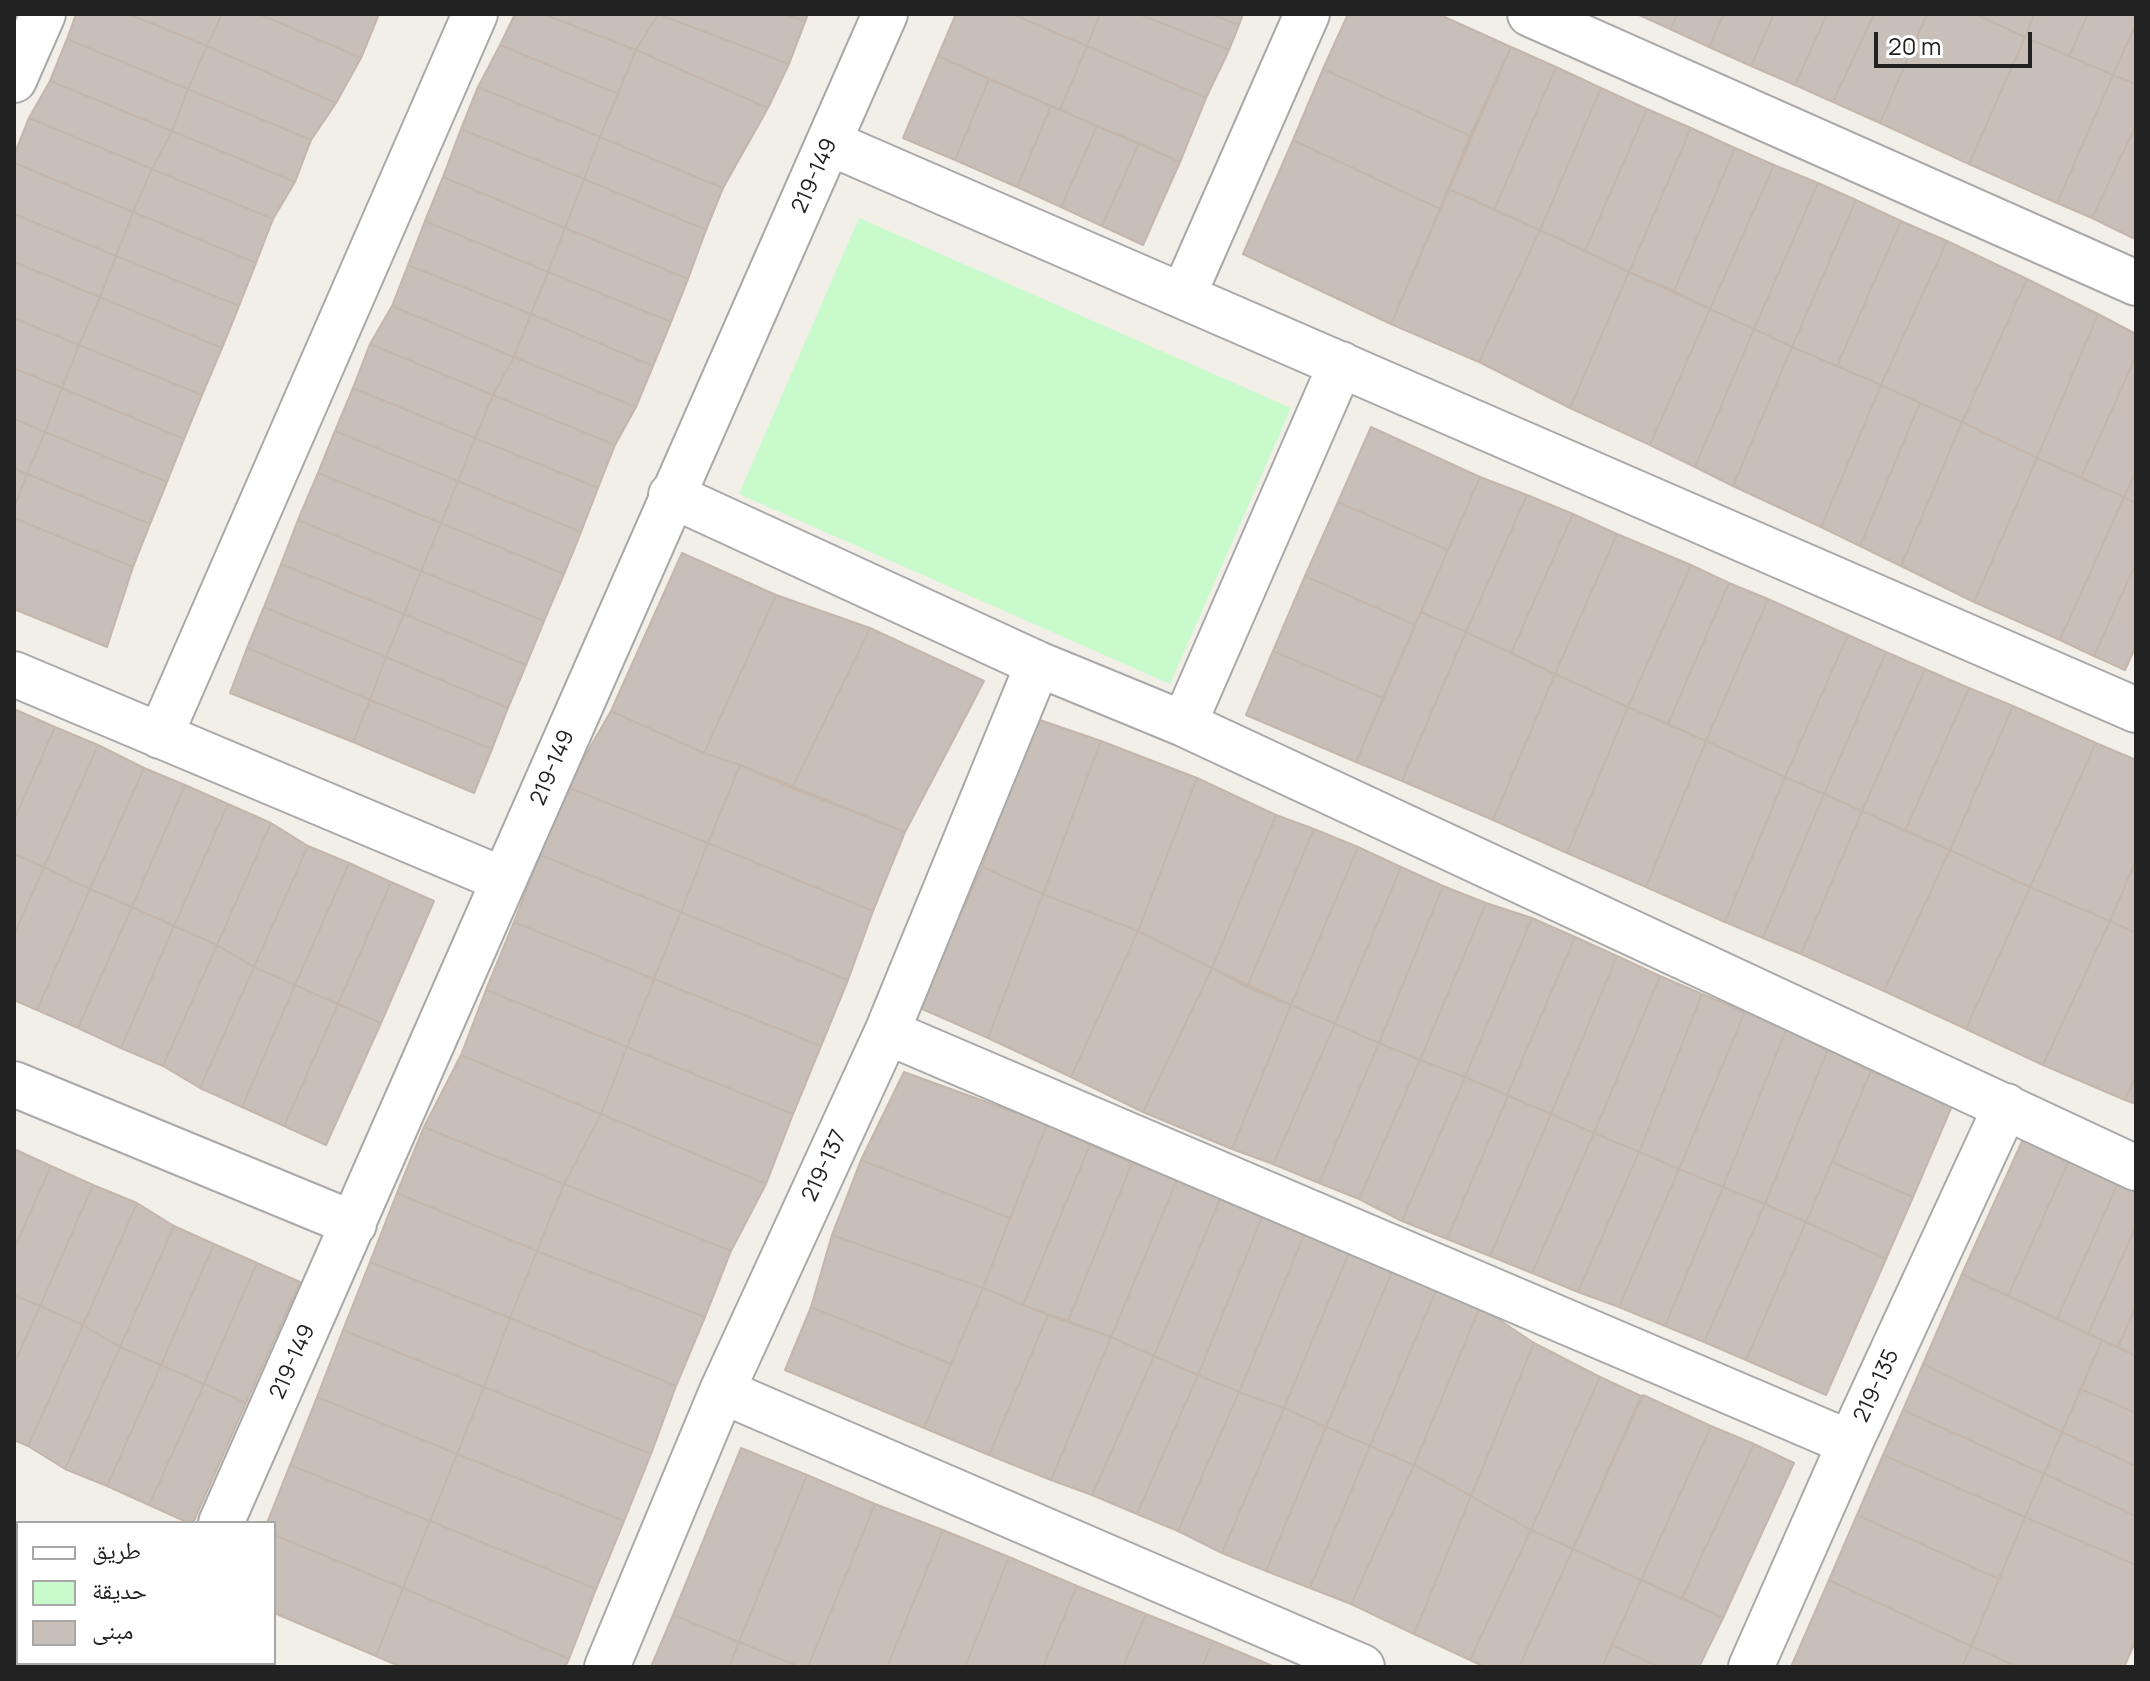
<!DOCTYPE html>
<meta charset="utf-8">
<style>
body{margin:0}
#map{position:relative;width:2150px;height:1681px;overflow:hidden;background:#f2efe9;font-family:Manrope,"Noto Naskh Arabic",sans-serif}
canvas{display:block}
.frame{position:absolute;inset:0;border:16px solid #222;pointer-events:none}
.legend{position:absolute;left:16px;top:1521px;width:260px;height:144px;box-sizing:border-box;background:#fff;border:2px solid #a7a7a7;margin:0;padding:10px 14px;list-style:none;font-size:24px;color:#222}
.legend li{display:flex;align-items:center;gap:16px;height:40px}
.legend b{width:40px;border:2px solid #a7a7a7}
.scale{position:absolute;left:1874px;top:32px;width:158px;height:36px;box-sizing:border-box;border:4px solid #222;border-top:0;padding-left:10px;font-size:24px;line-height:28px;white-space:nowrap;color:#222;-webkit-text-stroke:6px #fff;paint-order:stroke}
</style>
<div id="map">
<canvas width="2150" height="1681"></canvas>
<div class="frame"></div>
<ul class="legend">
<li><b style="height:10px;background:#fff"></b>طريق</li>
<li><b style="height:22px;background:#c8facc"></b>حديقة</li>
<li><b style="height:22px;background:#c7bfb8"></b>مبنى</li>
</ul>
<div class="scale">20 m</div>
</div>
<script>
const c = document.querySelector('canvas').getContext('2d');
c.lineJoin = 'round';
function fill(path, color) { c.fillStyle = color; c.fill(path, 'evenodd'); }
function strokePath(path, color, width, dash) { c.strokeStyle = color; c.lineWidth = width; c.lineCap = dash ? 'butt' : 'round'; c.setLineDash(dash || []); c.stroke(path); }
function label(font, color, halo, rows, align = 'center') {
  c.font = font + ' Manrope,sans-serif'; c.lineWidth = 8; c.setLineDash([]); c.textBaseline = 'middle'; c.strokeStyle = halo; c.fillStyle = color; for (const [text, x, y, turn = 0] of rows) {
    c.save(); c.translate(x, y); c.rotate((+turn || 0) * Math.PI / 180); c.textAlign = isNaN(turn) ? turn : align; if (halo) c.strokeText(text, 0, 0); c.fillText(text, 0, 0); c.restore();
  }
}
fill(new Path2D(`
 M859 218 1291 408 1170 684 739 494Z`), '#c8facc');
const building = new Path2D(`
 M76 14H129L207 46 188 89 67 39Z
 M129 14H222L207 46Z
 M222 14H259L361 58 336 103 207 46Z
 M259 14H379L361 58Z
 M515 14H543L636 50 618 94 500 45Z
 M543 14H658L636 50Z
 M658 14H786L805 22 789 64Z
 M658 14 789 64 768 108 636 50Z
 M786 14H808L805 22Z
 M956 14H1012L1087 46 1060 110 938 56Z
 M1012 14H1100L1087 46Z
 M1100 14H1139L1229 50 1206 98 1087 46Z
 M1139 14H1211L1239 25 1229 50Z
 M1211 14H1243L1239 25Z
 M1348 14H1438L1511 47 1470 136 1323 69Z
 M1637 14H1678L1670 29Z
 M1678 14H1724L1709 47 1670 29Z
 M1724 14H1774L1751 66 1709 47Z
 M1774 14H1827L1795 85 1751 66Z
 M1827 14H1874L1833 102 1795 85Z
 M1874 14H1927L1880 123 1833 102Z
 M1927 14H1975L2025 37 1969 164 1880 123Z
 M1980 14H2034L2025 37 1979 16Z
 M2034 14H2088L2069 56 2025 37Z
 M2088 14H2136V24L2113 75 2069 56Z
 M2136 24V84L2113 75Z
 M2025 37 2113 75 2057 203 1969 164Z
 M67 39 188 89 172 131 50 81Z
 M500 45 618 94 600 137 478 87Z
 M207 46 336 103 311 140 188 89Z
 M1087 46 1206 98 1180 162 1060 110Z
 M1511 47 1556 67 1494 210 1449 189Z
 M636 50 768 108 723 188 600 137Z
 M938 56 989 79 955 160 903 138Z
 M1556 67 1601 88 1540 230 1494 210Z
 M1323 69 1470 136 1440 209 1293 140Z
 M2113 75 2136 84V125L2092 218 2057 203Z
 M989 79 1051 106 1017 187 955 160Z
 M50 81 172 131 152 169 29 118Z
 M478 87 600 137 584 179 461 129Z
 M1601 88 1647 109 1585 251 1540 230Z
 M188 89 311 140 295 182 172 131Z
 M1051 106 1097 126 1061 207 1017 187Z
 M1647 109 1691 128 1629 272 1585 251Z
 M29 118 152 169 133 212 14 163V155Z
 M2136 125V232L2133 238 2092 218Z
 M1097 126 1139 143 1102 226 1061 207Z
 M1691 128 1735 148 1674 291 1629 272Z
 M461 129 584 179 565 228 443 177Z
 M172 131 295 182 273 219 152 169Z
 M600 137 723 188 706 230 584 179Z
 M1293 140 1440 209 1391 324 1243 254Z
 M1139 143 1180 162 1143 245 1102 226Z
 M1735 148 1774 165 1710 309 1674 291Z
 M14 163 133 212 116 256 14 214Z
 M1774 165 1818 183 1754 329 1710 309Z
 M152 169 273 219 256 263 133 212Z
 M443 177 565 228 548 272 425 221Z
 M584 179 706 230 688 279 565 228Z
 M1818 183 1856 200 1792 347 1754 329Z
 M1449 189 1540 230 1479 362 1391 324Z
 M1856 200 1901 221 1837 366 1792 347Z
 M133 212 256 263 239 306 116 256Z
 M14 214 116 256 100 297 14 262Z
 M425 221 548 272 531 314 408 265Z
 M1901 221 1947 241 1881 385 1837 366Z
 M565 228 688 279 671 322 548 272Z
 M1540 230 1629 272 1570 408 1479 362Z
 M1947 241 2027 279 1962 422 1881 385Z
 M116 256 239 306 222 348 100 297Z
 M14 262 100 297 79 345 14 318Z
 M408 265 531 314 514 357 392 306Z
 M548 272 671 322 653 366 531 314Z
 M1629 272 1710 309 1650 445 1570 408Z
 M2027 279 2098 314 2037 458 1962 422Z
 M100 297 222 348 202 395 79 345Z
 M392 306 514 357 493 395 370 344Z
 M1710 309 1754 329 1695 467 1650 445Z
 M531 314 653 366 636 407 514 357Z
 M2098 314 2136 334V356L2081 478 2037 458Z
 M14 318 79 345 62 388 14 368Z
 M1754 329 1792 347 1733 486 1695 467Z
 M370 344 493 395 475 438 353 388Z
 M79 345 202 395 184 439 62 388Z
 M1792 347 1881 385 1821 527 1733 486Z
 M2136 356V471L2124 497 2081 478Z
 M514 357 636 407 615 445 493 395Z
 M14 368 62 388 45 432 14 419Z
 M1881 385 1920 403 1860 546 1821 527Z
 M62 388 184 439 167 482 45 432Z
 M353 388 475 438 458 481 335 431Z
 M493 395 615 445 598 488 475 438Z
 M1920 403 1962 422 1901 566 1860 546Z
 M14 419 45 432 27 474 14 468Z
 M1962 422 2037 458 1974 602 1901 566Z
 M1371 427 1480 477 1448 550 1338 502Z
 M335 431 458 481 441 523 318 473Z
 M45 432 167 482 150 524 27 474Z
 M475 438 598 488 581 532 458 481Z
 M2037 458 2124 497 2060 640 1974 602Z
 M14 468 27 474 14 508Z
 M2136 471V503L2124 497Z
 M318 473 441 523 421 571 298 520Z
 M27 474 150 524 133 567 14 518V508Z
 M1480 477 1527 495 1466 632 1421 612Z
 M458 481 581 532 564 574 441 523Z
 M1527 495 1573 514 1511 653 1466 632Z
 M2124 497 2136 503V563L2094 656 2060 640Z
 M1338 502 1448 550 1415 625 1305 576Z
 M1573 514 1617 534 1555 674 1511 653Z
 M14 518 133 567 107 647 14 609Z
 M298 520 421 571 404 614 281 564Z
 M441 523 564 574 544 621 421 571Z
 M1617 534 1691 565 1628 707 1555 674Z
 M682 553 776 595 704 753 611 711Z
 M2136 563V646L2125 670 2094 656Z
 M281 564 404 614 386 657 264 607Z
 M1691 565 1729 583 1668 724 1628 707Z
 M421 571 544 621 526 665 404 614Z
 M1305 576 1415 625 1383 698 1273 651Z
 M1729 583 1768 599 1706 741 1668 724Z
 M776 595 870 628 792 788 740 765 704 753Z
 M1768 599 1848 635 1785 777 1706 741Z
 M264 607 386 657 370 700 247 648Z
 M1421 612 1466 632 1402 781 1356 762Z
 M404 614 526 665 508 708 386 657Z
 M870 628 984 681 905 832 792 788Z
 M1466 632 1555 674 1493 820 1402 781Z
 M1848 635 1886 652 1824 794 1785 777Z
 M247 648 370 700 353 742 230 693Z
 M1273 651 1383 698 1356 762 1246 715Z
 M1886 652 1925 669 1862 811 1824 794Z
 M386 657 508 708 492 749 370 700Z
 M1925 669 1969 688 1905 831 1862 811Z
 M1555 674 1628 707 1567 853 1493 820Z
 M1969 688 2013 706 1950 850 1905 831Z
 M370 700 492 749 474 793 353 742Z
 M2013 706 2096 743 2030 887 1950 850Z
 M1628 707 1706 741 1646 887 1567 853Z
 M14 709 55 727 14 820Z
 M611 711 704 753 740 765 708 843 567 787Z
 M1034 718 1101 741 1043 894 982 867Z
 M55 727 98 745 44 867 14 854V820Z
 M1101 741 1197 778 1138 931 1043 894Z
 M1706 741 1785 777 1725 922 1646 887Z
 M2096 743 2136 760V860L2110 921 2030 887Z
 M98 745 144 768 90 889 44 867Z
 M740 765 905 832 873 911 708 843Z
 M144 768 185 785 132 907 90 889Z
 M1785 777 1824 794 1763 938 1725 922Z
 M1197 778 1276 815 1212 968 1138 931Z
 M185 785 228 804 174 926 132 907Z
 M567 787 708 843 681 912 540 855Z
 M1824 794 1862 811 1801 954 1763 938Z
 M228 804 271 823 217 945 174 926Z
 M1862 811 1950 850 1884 991 1801 954Z
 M1276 815 1314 829 1247 987 1212 968Z
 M271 823 308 846 254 967 217 945Z
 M1314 829 1358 847 1291 1005 1247 987Z
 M708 843 873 911 848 980 681 912Z
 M308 846 349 863 295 985 254 967Z
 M1358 847 1401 867 1335 1024 1291 1005Z
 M1950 850 2030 887 1966 1029 1884 991Z
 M14 854 44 867 14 935Z
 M540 855 681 912 654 979 514 922Z
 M2136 860V933L2110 921Z
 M349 863 391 882 338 1004 295 985Z
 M44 867 90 889 37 1010 14 1000V935Z
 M982 867 1043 894 988 1038 918 1007Z
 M1401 867 1443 886 1379 1043 1335 1024Z
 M391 882 434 901 381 1023 338 1004Z
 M1443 886 1486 903 1420 1060 1379 1043Z
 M2030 887 2110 921 2043 1065 1966 1029Z
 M90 889 132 907 78 1028 37 1010Z
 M1043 894 1138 931 1071 1077 988 1038Z
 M1486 903 1532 918 1465 1077 1420 1060Z
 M132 907 174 926 121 1048 78 1028Z
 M681 912 848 980 821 1046 654 979Z
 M1532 918 1575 937 1507 1095 1465 1077Z
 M2110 921 2136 933V1075L2125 1100 2043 1065Z
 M514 922 654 979 627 1047 486 990Z
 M174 926 217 945 163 1066 121 1048Z
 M1138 931 1212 968 1143 1112 1071 1077Z
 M1575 937 1617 956 1551 1114 1507 1095Z
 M217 945 254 967 200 1088 163 1066Z
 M1617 956 1660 976 1594 1133 1551 1114Z
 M254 967 295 985 242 1107 200 1088Z
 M1212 968 1291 1005 1232 1149 1143 1112Z
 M1660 976 1702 994 1639 1152 1594 1133Z
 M654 979 821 1046 793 1114 627 1047Z
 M295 985 338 1004 284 1126 242 1107Z
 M486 990 627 1047 601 1114 461 1055Z
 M1702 994 1745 1012 1679 1169 1639 1152Z
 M338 1004 381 1023 326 1145 284 1126Z
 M1291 1005 1335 1024 1273 1164 1232 1149Z
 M1745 1012 1786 1030 1723 1187 1679 1169Z
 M1335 1024 1379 1043 1319 1183 1273 1164Z
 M1786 1030 1828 1049 1765 1204 1723 1187Z
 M1379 1043 1420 1060 1359 1199 1319 1183Z
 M627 1047 793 1114 766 1184 601 1114Z
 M1828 1049 1871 1071 1806 1222 1765 1204Z
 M461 1055 601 1114 564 1184 424 1127Z
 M1420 1060 1465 1077 1402 1221 1359 1199Z
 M1871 1071 1952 1106 1913 1197 1832 1162Z
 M904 1072 1047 1124 1010 1218 861 1160Z
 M2136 1075V1104L2125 1100Z
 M1465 1077 1508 1096 1447 1239 1402 1221Z
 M1508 1096 1551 1114 1490 1256 1447 1239Z
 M601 1114 766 1184 731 1251 564 1184Z
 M1551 1114 1594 1133 1532 1273 1490 1256Z
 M1047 1124 1090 1145 1023 1305 983 1288Z
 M424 1127 564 1184 537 1251 397 1193Z
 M1594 1133 1639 1152 1578 1292 1532 1273Z
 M2024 1137 2070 1158 2008 1296 1962 1274Z
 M1090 1145 1132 1163 1068 1321 1023 1305Z
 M14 1149 51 1166 14 1249Z
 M1639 1152 1679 1169 1619 1307 1578 1292Z
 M2070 1158 2119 1181 2057 1319 2008 1296Z
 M861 1160 1010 1218 983 1288 832 1235Z
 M1832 1162 1913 1197 1886 1259 1806 1222Z
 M1132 1163 1177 1180 1111 1337 1068 1321Z
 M51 1166 93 1185 40 1306 14 1295V1249Z
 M1679 1169 1723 1187 1665 1326 1619 1307Z
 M1177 1180 1220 1199 1154 1356 1111 1337Z
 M2119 1181 2136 1188V1226L2088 1334 2057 1319Z
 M564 1184 731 1251 705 1317 537 1251Z
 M93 1185 137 1203 83 1325 40 1306Z
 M1723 1187 1765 1204 1704 1342 1665 1326Z
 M397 1193 537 1251 510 1318 370 1262Z
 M1220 1199 1262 1217 1198 1375 1154 1356Z
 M137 1203 174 1226 120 1347 83 1325Z
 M1765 1204 1806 1222 1746 1360 1704 1342Z
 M1262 1217 1304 1235 1239 1392 1198 1375Z
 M1806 1222 1886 1259 1826 1395 1746 1360Z
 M174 1226 214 1244 161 1365 120 1347Z
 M2136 1226V1306L2118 1347 2088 1334Z
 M832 1235 983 1288 951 1364 811 1307Z
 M1304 1235 1350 1250 1284 1408 1239 1392Z
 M214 1244 257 1263 204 1384 161 1365Z
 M1350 1250 1393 1269 1326 1427 1284 1408Z
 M537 1251 705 1317 676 1386 510 1318Z
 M370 1262 510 1318 484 1387 343 1330Z
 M257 1263 300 1282 246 1403 204 1384Z
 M1393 1269 1437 1288 1370 1446 1326 1427Z
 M1962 1274 2102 1340 2062 1432 1923 1364Z
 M983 1288 1048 1315 989 1455 924 1428Z
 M1437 1288 1480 1307 1414 1465 1370 1446Z
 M14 1295 40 1306 14 1364Z
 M40 1306 83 1325 28 1446 14 1440V1364Z
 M2136 1306V1356L2118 1347Z
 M811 1307 951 1364 924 1428 785 1370Z
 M1480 1307 1534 1343 1471 1496 1414 1465Z
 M1048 1315 1111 1337 1051 1480 989 1455Z
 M510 1318 676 1386 651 1454 484 1387Z
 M83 1325 120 1347 65 1469 28 1446Z
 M343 1330 484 1387 457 1454 317 1397Z
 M1111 1337 1154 1356 1092 1495 1051 1480Z
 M2102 1340 2136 1356V1413L2081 1389Z
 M1534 1343 1600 1377 1531 1530 1471 1496Z
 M120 1347 161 1365 107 1486 65 1469Z
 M1154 1356 1198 1375 1137 1514 1092 1495Z
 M1923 1364 2062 1432 2044 1474 1903 1410Z
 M161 1365 204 1384 149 1505 107 1486Z
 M1198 1375 1239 1392 1178 1531 1137 1514Z
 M1600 1377 1641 1396 1573 1549 1531 1530Z
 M204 1384 246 1403 193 1523H189L149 1505Z
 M484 1387 651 1454 624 1521 457 1454Z
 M2081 1389 2136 1413V1466L2062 1432Z
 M1239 1392 1284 1408 1222 1553 1178 1531Z
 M1643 1395 1711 1426 1641 1580 1573 1549Z
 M317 1397 457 1454 430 1521 290 1465Z
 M1284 1408 1326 1427 1266 1571 1222 1553Z
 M1903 1410 2044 1474 2025 1517 1883 1455Z
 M1711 1426 1754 1444 1682 1598 1641 1580Z
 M1326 1427 1370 1446 1310 1588 1266 1571Z
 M2062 1432 2136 1466V1516L2044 1474Z
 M1754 1444 1794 1463 1723 1618 1682 1598Z
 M1370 1446 1414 1465 1351 1604 1310 1588Z
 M741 1448 807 1475 739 1642 673 1615Z
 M457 1454 624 1521 596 1589 430 1521Z
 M1883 1455 2025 1517 1999 1579 1857 1515Z
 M290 1465 430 1521 403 1588 274 1535V1523H267Z
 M1414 1465 1471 1496 1414 1634 1351 1604Z
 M2044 1474 2136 1516V1565L2025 1517Z
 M807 1475 875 1504 808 1667H800L739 1642Z
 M1471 1496 1531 1530 1470 1660 1414 1634Z
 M875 1504 943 1530 887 1667H808Z
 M1857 1515 1999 1579 1971 1646 1829 1580Z
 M2025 1517 2136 1565V1640L2124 1667H2018L1971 1646Z
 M430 1521 596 1589 569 1659 403 1588Z
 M943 1530 1009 1557 965 1667H887Z
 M1531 1530 1573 1549 1519 1667H1485L1470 1660Z
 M274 1535 403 1588 376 1656 274 1613Z
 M1573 1549 1641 1580 1602 1667H1519Z
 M1009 1557 1077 1586 1043 1667H965Z
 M1641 1580 1723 1618 1699 1667H1659L1612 1645Z
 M1829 1580 1971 1646 1962 1667H1791Z
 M1077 1586 1146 1614 1123 1667H1043Z
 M403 1588 569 1659 565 1667H401L376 1656Z
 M14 1610 18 1612V1663H121L120 1667H14Z
 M1146 1614 1213 1641 1202 1667H1123Z
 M673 1615 739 1642 729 1667H651Z
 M1213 1641 1275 1667H1202Z
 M739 1642 800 1667H729Z
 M1612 1645 1659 1667H1602Z
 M1971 1646 2018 1667H1962Z
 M121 1663H132L141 1667H120Z`);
fill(building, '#c7bfb8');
strokePath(building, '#c4b6ab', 2);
const minor = new Path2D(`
 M1530 14 2136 283
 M14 80 43 14
 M830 143 2136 710
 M1183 296 1307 14
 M671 495 1038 664 1184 724 2136 1168
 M14 674 504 880
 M1184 724 1341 364
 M160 736 475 14
 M887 1032 1850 1443
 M14 1084 354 1224
 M722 1391 1362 1667
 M221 1523 885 14
 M14 1568 18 1570
 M235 1663 244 1667
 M607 1667 722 1391 887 1032 1038 664
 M1751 1667 1850 1443 2006 1106`);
strokePath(minor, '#a9a9a9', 48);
strokePath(minor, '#fff', 44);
label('22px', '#222', '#fff', [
 ["219-149",815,176,-66],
 ["219-149",553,768,-67],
 ["219-137",825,1166,-65],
 ["219-149",293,1362,-66],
 ["219-135",1877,1386,-65]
]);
</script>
